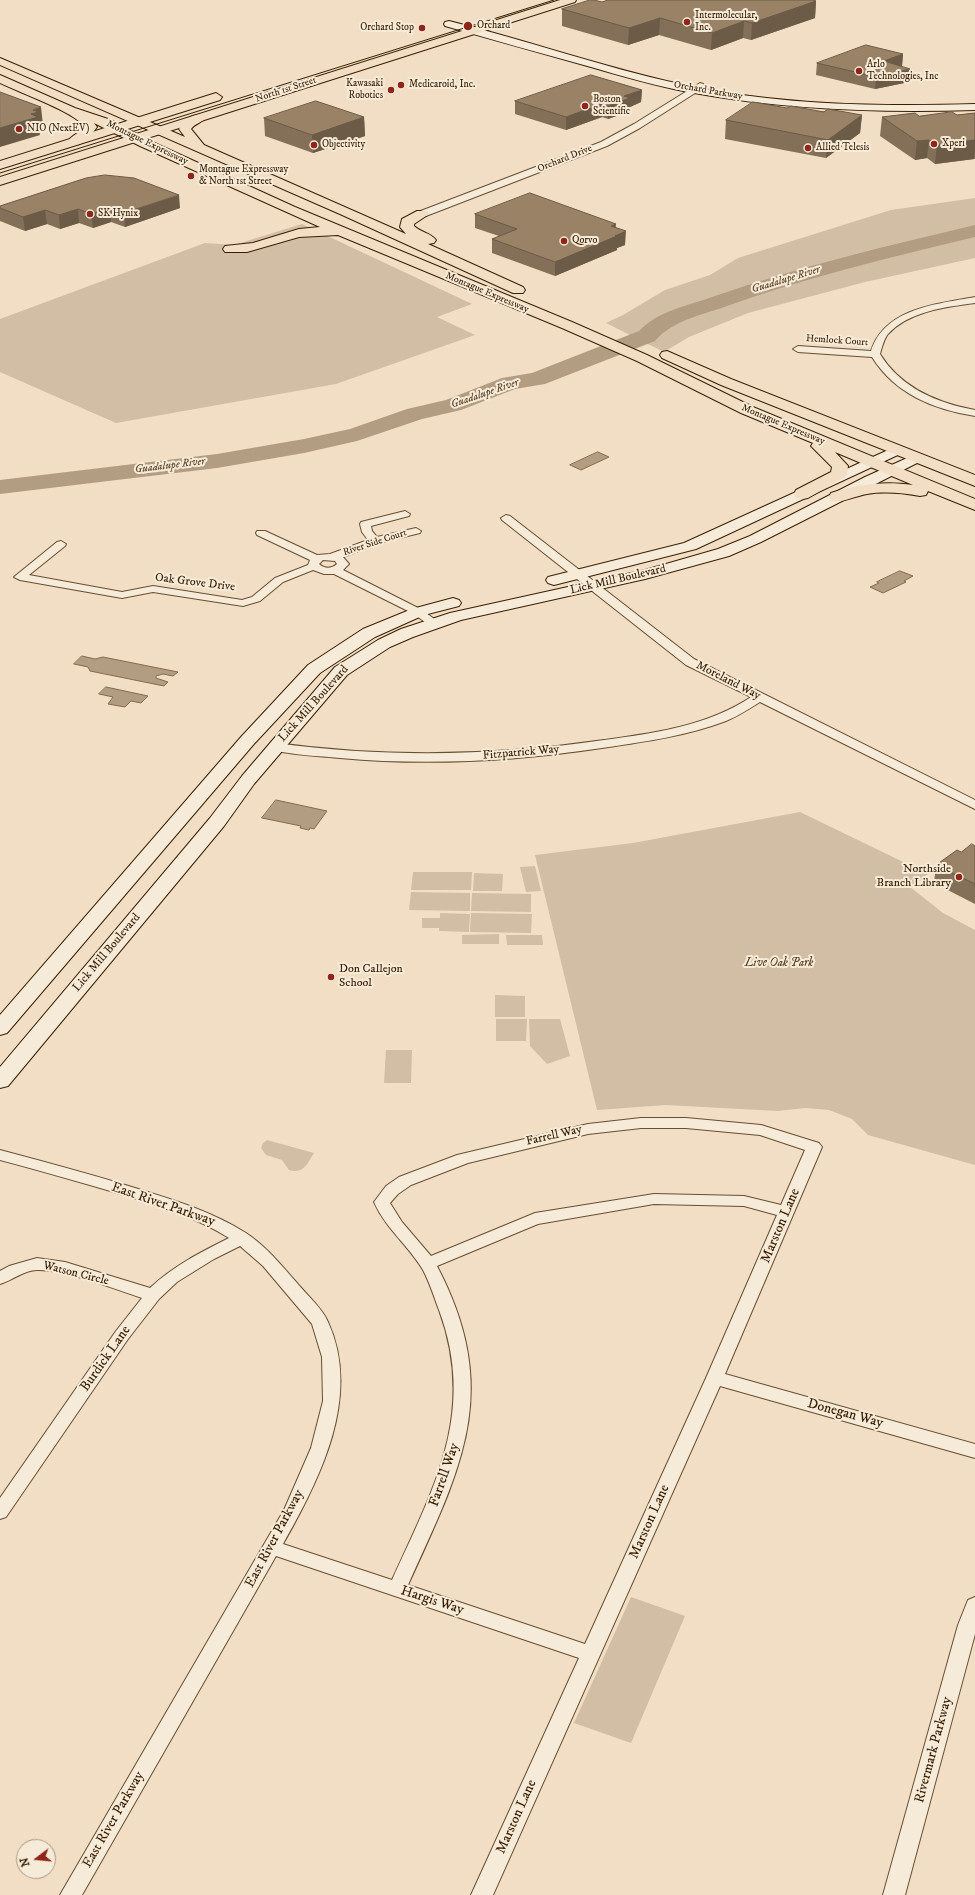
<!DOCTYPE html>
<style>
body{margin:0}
#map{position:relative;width:975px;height:1895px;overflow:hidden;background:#f1dec5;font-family:"IM FELL DW Pica",serif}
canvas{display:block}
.north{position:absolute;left:16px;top:1839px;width:40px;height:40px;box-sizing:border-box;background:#f6ead9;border:1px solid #aa9982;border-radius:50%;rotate:254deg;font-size:11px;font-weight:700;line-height:16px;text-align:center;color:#391f00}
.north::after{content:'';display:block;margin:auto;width:14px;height:18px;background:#8f2418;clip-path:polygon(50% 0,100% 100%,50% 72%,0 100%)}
</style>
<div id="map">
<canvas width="975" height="1895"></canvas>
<div class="north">N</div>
</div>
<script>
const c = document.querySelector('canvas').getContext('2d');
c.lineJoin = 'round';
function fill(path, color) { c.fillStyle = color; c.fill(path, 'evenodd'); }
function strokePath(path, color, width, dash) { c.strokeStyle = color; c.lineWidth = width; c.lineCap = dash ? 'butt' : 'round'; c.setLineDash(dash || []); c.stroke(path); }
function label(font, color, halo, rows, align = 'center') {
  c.font = font + ' "IM FELL DW Pica",serif'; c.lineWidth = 4; c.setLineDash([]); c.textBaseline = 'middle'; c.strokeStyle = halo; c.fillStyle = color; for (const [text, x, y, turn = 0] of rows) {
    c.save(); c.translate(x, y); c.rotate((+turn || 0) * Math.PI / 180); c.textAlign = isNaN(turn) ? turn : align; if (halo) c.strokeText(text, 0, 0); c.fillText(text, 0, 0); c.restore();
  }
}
fill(new Path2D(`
 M975 198V258L865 282 748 313 689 337 664 352 606 323 623 315 665 290 710 275 738 258 891 210Z
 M302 224 472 304 437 317 475 335 336 384 116 423 0 372V319L205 243 234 245Z
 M800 812 928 874 910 887 943 913 975 930V1165L868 1135 852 1119 829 1110 805 1108 778 1111 666 1105 597 1110 535 855 633 843Z
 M535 866 541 891 526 892 520 867Z
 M413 872H472L471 890H411Z
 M474 873 503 874 502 891H473Z
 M411 892 470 893V911L409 910Z
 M472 893 531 894V912L471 911Z
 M440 913 470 914 469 932 439 931V928H422V918H440Z
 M471 913 532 914 531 933 470 932Z
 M499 934V944H462V935Z
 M506 935H542L543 945H507Z
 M495 995 525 996V1017H495Z
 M496 1019H527L526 1041H496Z
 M529 1019H560L570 1056 547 1064 530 1046Z
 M386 1050H412L411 1083H384Z
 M267 1140 314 1153C307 1164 304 1174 289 1170L282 1160 266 1155 261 1148 263 1143Z
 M631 1597 685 1616 631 1743 574 1723Z`), '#d2bea4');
const water = new Path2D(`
 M598 452 609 457 581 470 570 465Z
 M75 473 96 475 93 479 0 491V484L39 480Z
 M900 571 913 576 904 581 906 582 883 593 870 587 879 583 877 582Z
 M82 656 95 659 103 657 178 672 173 676 163 674 156 676V678L168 682 164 686 90 671 88 667 74 664Z
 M106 687 148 696 141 703 131 701 125 707 108 704 113 697 99 694Z
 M276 800 327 811 314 829 310 828 309 830 300 828 301 826 262 818Z`);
fill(water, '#b29d82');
strokePath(water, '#826b4e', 1);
fill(new Path2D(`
 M975 225V237C891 257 808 277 727 306 702 315 673 320 655 341L545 384 515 389 461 410 422 419 357 441 304 453 217 468 0 494V480L217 454 304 439 350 429 407 409 446 400 502 378 532 373 639 331C658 311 687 306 712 297 798 267 886 246 975 225Z`), '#b29d82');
const minor = new Path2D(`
 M975 297V303C946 307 909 311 888 334 884 339 882 347 880 354 901 388 937 403 975 410V416C933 409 895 394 872 357L798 352 793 349 798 346 871 351C885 308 937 304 975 297Z
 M405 511 410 514 409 516 371 526 372 531 377 537 416 528 421 531 420 533 379 543 343 557 349 564 343 570 422 610 437 621 439 623 437 625H429L414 614 334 574H324L313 570 283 582 260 601 243 606 153 592 122 598 20 580 14 577 57 542 61 541 66 544 65 546 29 575 122 592 153 586 242 600 252 597 275 578 308 565 310 560 257 535 256 533 257 531H265L317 555 330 554 368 540 362 532 360 524 361 522ZM323 560 335 561 337 564C331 569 325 569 319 564Z
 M506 515 510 516 694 659 975 800V809L760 702C749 709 738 716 726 721 686 736 644 742 602 748 516 761 427 766 340 758 318 756 294 755 272 750L270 747 272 744 276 743C386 758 495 756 604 740 655 733 707 726 751 697L686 665 502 520 501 518Z
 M641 1118H686L761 1125 819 1143 822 1147 725 1374 975 1444V1458L720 1386 493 1895H471L579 1658 276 1556 82 1895H60L284 1510 311 1448 323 1401 322 1357 312 1324 263 1266 240 1246 214 1259 177 1282 159 1299 128 1339 6 1517 0 1519V1498L116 1331 142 1298C115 1289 64 1269 37 1270 24 1270 13 1280 0 1284V1271L9 1266 37 1258 65 1262 150 1288C173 1266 201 1252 229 1238 195 1217 162 1207 124 1195 83 1183 42 1171 0 1160V1150C45 1162 90 1174 135 1188 174 1200 211 1211 246 1233 266 1246 282 1266 297 1283 306 1294 323 1309 328 1322 362 1396 320 1479 283 1544L392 1580C434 1488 477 1412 439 1310 434 1297 430 1283 423 1270 409 1246 386 1229 374 1202L386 1186 399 1177 457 1155 588 1124ZM641 1128H686L760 1135 805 1150 781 1205 744 1196 654 1194 535 1213 431 1256 402 1222 390 1203 398 1194 411 1185 468 1163 588 1134ZM654 1204 744 1206 777 1215 706 1378 585 1644 408 1585C461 1468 503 1392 437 1266L538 1224Z
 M975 1597V1634L905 1895H883L958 1625 968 1600Z`);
const tertiary = new Path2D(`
 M700 83 703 84 705 86 703 88 640 128 607 146 426 216H418L417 214 418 212 601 142 634 124Z`);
const secondary = new Path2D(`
 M449 21C526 40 602 67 680 84 776 105 877 107 975 104V110C881 113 787 110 694 93 659 87 625 77 591 67 543 54 494 40 445 26L444 24 445 22Z
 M897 446 902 447 904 450 902 453 696 549 554 585 548 583 546 580 548 577 684 543Z
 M916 454 921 455 923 458 921 461 761 542 729 556 645 579 461 620 413 637 390 647 347 675 254 784 224 826 8 1086 0 1088V1067L210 818 242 776 335 667 378 640 401 629 450 613 645 570 718 549 750 536 865 477Z
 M453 598 459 600 461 603 459 606 424 615 375 637 320 673 253 745 7 1033 0 1035V1015L241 737 308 665 363 629 412 609Z`);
const primary = new Path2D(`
 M560 0H576L575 2 0 185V177Z
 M216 93 222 97 220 100 0 169V161Z`);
const trunk = new Path2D(`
 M0 58 185 137 179 129C184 121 192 113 203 115L205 118C202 123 195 123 191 129L204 145 406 234 400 227 402 219 417 211H427L429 214 414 224V226C420 232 431 233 436 240L434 243 428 244 523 287 525 290 523 293H513L340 214 0 65Z
 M0 75 75 108 111 120 148 140 295 207 572 322 647 355 753 407 975 499V510L928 491 926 495 920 496C903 493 885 491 867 494 855 496 843 503 831 501L829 497 831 493C858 484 884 481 913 485L835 452 848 466 847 474 845 477 808 498 802 499 796 498 794 494 796 490 831 472 832 467 811 446 813 443 741 413 637 361 562 328 338 235 299 237 247 252H225L223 249 225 246 253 243 299 229 320 227 140 146 94 123 97 127C91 136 80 148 69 145L67 142C71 136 79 133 85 127 75 112 18 92 0 83Z
 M667 351 731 379 975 475V486L721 385 662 358 660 355 662 352Z`);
strokePath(minor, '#674f31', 2);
strokePath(tertiary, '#674f31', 2);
strokePath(secondary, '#391f00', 2);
strokePath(primary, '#391f00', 2);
strokePath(trunk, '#391f00', 2);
fill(minor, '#f6ead9');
fill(tertiary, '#f6ead9');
fill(secondary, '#f6ead9');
fill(primary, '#f1dec5');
fill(trunk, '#f1dec5');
strokePath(new Path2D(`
 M0 173 554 0`), '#391f00', 1);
fill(new Path2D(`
 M816 1 815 18 751 40 743 38 711 50 659 35 628 45 562 26V9L602 2Z
 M903 54 902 66 901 67 909 82 875 89 816 75 817 63Z
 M642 90 641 102 630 107V111L608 119 602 117 566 130 515 114V101Z
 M787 108 862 115 860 133 826 158 725 139 726 120Z
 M975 113V159H974L935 164 927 158 915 160 880 136 882 117 957 115Z
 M364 117 365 136 313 153 265 136 264 118Z
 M0 206 180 208 125 227 111 222 93 228 79 223 60 229 47 224 25 231 0 221Z
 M475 214 616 228 625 245 617 248V250L555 276 492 253V239L499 236 475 228Z
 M975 846V904L934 883 936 865 961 852Z`), '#847058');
fill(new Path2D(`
 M816 1 815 18 751 40 752 23Z
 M660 18 659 35 628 45 629 28Z
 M744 21 743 38 711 50 712 33Z
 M903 54 902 66 883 73 884 61Z
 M910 69 909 82 875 89 876 77Z
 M642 90 641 102 630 107V111L608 119V106L624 96Z
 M602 104V117L566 130V117Z
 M41 107 43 125 40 126 41 130H39L40 135 0 147V128L31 114 33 110Z
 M862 115 860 133 826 158 828 140Z
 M364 117 365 136 313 153 312 135Z
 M929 140 927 158 915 160 917 141Z
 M975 140V151L974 159 935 164 937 145Z
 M179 195 180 208 125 227 124 213Z
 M110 208 111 222 93 228 91 214Z
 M78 209 79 223 60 229 59 215Z
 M45 210 47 224 25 231 23 217Z
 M616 224 615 235 626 231 625 245 617 248V250L555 276V262L611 226Z`), '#6b5b47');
const building = new Path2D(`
 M590 0H594L602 2 608 0H812L816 1 752 23 744 21 712 33 660 18 629 28 562 9Z
 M866 45 903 54 884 61 910 69 876 77 817 63Z
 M591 75 642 90 624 96 630 98 608 106 602 104 566 117 515 101Z
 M0 92 41 107 33 110 39 112 31 114 38 117 0 128Z
 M316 101 364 117 312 135 264 118Z
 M753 102 787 108 791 106 824 112 828 109 862 115 828 140 726 120Z
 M952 112 957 115 975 113V140L937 145 929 140 917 141 882 117 915 113 919 116Z
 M105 175 134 178 179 195 124 213 110 208 91 214 78 209 59 215 45 210 23 217 0 208V206L86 178Z
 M530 193 616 224 611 226 626 231 615 236H617L555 262 492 239 517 229 475 214Z
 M972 844 975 846V884L936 865 957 850 961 852Z`);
fill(building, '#998266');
strokePath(building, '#6b5b47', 1);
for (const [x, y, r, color] of [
 [687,22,4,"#8f2418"],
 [468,26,5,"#8f2418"],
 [422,28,4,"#8f2418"],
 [859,71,4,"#8f2418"],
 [401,85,4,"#8f2418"],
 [391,90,4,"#8f2418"],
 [585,106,4,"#8f2418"],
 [19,129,4,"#8f2418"],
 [934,144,4,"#8f2418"],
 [314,145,4,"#8f2418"],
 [808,148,4,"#8f2418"],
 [191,176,4,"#8f2418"],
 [90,214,4,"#8f2418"],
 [564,241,4,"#8f2418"],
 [959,877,4,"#8f2418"],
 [331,977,4,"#8f2418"]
]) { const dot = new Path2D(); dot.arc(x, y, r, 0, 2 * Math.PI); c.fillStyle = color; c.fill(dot); strokePath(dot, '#f6ead9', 1.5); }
label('10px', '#391f00', '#f6ead9', [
 ["Intermolecular,",695,16],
 ["Inc.",695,28],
 ["Orchard",477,26],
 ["Orchard Stop",414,28,"right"],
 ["Arlo",867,65],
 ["Technologies, Inc",867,77],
 ["Kawasaki",383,84,"right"],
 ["Robotics",383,96,"right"],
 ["Medicaroid, Inc.",409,85],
 ["Boston",593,100],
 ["Scientific",593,112],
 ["NIO (NextEV)",27,129],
 ["Xperi",942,144],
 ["Objectivity",322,145],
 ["Allied Telesis",816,148],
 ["Montague Expressway",199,170],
 ["& North 1st Street",199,182],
 ["SK Hynix",98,214],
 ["Qorvo",572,241]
], 'left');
label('10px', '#391f00', '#f6ead9', [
 ["North 1st Street",286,90,-18],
 ["Orchard Parkway",708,91,10],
 ["Montague Expressway",147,143,26],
 ["Orchard Drive",565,159,-22],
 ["Montague Expressway",487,293,23],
 ["Hemlock Court",837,341,4],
 ["Montague Expressway",783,425,23],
 ["River Side Court",375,543,-18]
]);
label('italic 11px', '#634b2e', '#f6ead9', [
 ["Guadalupe River",786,280,-17],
 ["Guadalupe River",485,394,-19],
 ["Guadalupe River",170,466,-7]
]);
label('12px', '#391f00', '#f6ead9', [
 ["Lick Mill Boulevard",618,580,-13],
 ["Oak Grove Drive",195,583,7],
 ["Moreland Way",728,681,27],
 ["Lick Mill Boulevard",314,704,-48],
 ["Fitzpatrick Way",521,753,-5],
 ["Lick Mill Boulevard",107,953,-50],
 ["Farrell Way",554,1136,-13],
 ["Watson Circle",76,1274,14]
]);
label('12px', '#391f00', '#f6ead9', [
 ["Northside",951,870],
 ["Branch Library",951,884],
 ["Don Callejon",339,970,"left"],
 ["School",339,984,"left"]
], 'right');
label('italic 12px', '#5f4729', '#f6ead9', [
 ["Live Oak Park",779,964]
]);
label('14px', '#391f00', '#f6ead9', [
 ["East River Parkway",163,1205,19],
 ["Marston Lane",781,1226,-67],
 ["Burdick Lane",106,1359,-55],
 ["Donegan Way",845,1414,15],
 ["Farrell Way",445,1475,-71],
 ["Marston Lane",650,1522,-66],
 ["East River Parkway",275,1539,-62],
 ["Hargis Way",432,1601,18],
 ["Rivermark Parkway",934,1750,-75],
 ["Marston Lane",517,1817,-66],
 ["East River Parkway",114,1820,-60]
]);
</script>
